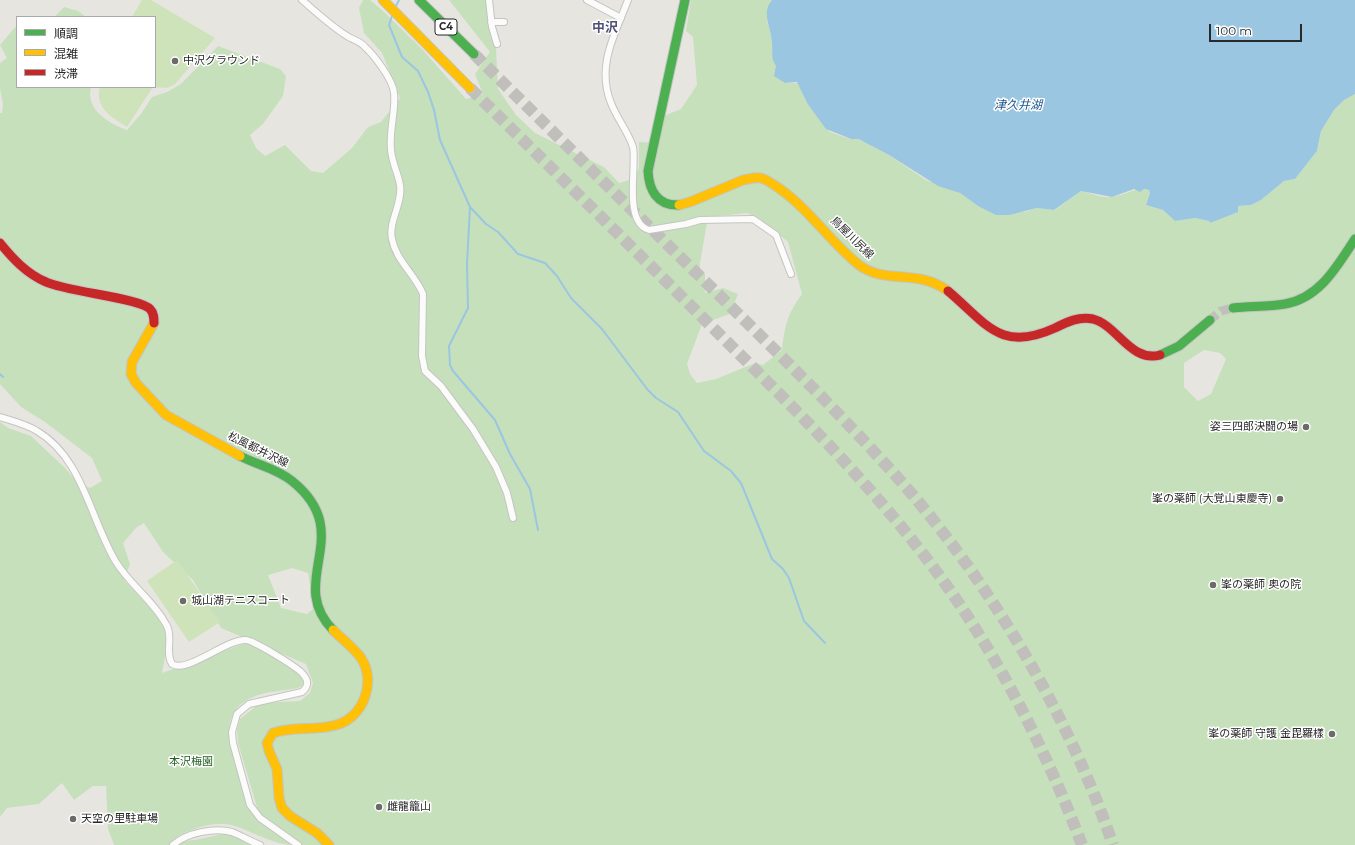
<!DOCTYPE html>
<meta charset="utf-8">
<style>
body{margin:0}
#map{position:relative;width:1355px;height:845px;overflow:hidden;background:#e7e5e0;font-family:Montserrat,"Noto Sans JP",sans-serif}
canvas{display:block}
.legend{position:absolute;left:16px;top:16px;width:140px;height:72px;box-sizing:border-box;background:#fff;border:1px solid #a9a9a9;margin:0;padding:5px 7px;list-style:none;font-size:12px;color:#292929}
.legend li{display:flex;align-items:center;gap:8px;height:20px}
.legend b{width:20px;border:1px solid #a9a9a9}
.scale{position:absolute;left:1209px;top:24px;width:93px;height:18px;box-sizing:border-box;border:2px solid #292929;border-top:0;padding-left:5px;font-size:12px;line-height:14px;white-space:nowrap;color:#292929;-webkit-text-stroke:3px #fff;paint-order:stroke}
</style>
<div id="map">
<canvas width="1355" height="845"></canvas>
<ul class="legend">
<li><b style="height:5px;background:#4caf50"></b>順調</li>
<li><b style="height:5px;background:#ffc107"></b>混雑</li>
<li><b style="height:5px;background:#c62828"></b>渋滞</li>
</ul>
<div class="scale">100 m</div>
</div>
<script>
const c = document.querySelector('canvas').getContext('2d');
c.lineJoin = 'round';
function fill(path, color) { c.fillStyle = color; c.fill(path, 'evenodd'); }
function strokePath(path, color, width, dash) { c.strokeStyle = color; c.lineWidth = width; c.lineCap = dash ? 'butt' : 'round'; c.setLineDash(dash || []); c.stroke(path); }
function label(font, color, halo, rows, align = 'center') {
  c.font = font + ' Montserrat,"Noto Sans JP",sans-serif'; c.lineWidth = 3; c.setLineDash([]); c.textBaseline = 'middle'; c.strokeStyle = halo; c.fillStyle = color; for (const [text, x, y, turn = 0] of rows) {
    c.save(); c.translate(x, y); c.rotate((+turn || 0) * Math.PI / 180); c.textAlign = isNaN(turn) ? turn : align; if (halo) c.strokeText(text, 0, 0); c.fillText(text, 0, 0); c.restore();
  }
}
fill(new Path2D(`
 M363 0H370L383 11 422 49 466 99 483 94 475 74 490 52 449 0H486L491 38 496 48 498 89 516 115 535 133 604 167 619 183 629 180 639 169V142L657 143 663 127 664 116 681 109 697 85 693 37 686 31 691 0H772L770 2 767 20 773 44 772 54 776 66 785 83H798L807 103 830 132 850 139H859L864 142 889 155 926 180 960 193 978 206 1024 212 1037 208 1055 210 1081 191C1090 193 1102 198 1112 197 1126 195 1134 187 1149 190L1150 193 1146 205 1163 210 1175 221 1195 218 1209 221 1210 223 1223 217 1238 206 1251 205 1261 200 1284 181 1295 179 1317 151 1321 131 1334 110 1344 100 1355 94V845H303L259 814 238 743 237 730 240 719 260 703 300 701 310 693 313 683 306 664 221 628 193 580 163 552 144 523 137 527 123 543 130 564 124 580C134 591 164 620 167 633 169 646 164 661 162 673L246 643 252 644 297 668 304 678 302 686 298 688C284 691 266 691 253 697 221 711 228 739 236 765 240 779 243 793 247 806L258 820 294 845C273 845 254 832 235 826 215 820 186 829 170 842L195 840 227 833 254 845H114L108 829 106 786H93L74 800 62 783 39 804 7 808 0 817V422L8 428 31 436 65 468 77 482 90 488 102 481 92 458 45 422 21 407 0 384V113H2L3 104 0 88V63L7 58 0 45 17 25V87H91C85 109 109 124 127 130L141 114 152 97 167 92 181 84 218 46 280 69 286 76 283 96 263 124 250 135 256 148 265 156 285 145 311 171 323 173 352 148 368 127 381 122 400 98 382 53 364 33 359 8ZM747 213 759 218 788 242 802 294C787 315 785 324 782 350L763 365 755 363 716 379 697 383 690 374 687 364 702 324 730 314 738 294 723 288 705 293V274L700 269V263L708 217ZM1204 350 1220 353 1226 359 1211 394 1198 401 1184 387V363ZM292 568 308 573 314 608 307 614 281 608 268 575Z
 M64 7 78 11 86 17H54Z`), '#c6e0bc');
fill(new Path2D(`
 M142 0H151L215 38 175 84 167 88 153 87H155V17H132Z
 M100 87H153L127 127C113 118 94 108 100 87Z
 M177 560 220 622 189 642 147 581Z`), '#cee3ba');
fill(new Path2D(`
 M772 0H1355V94L1344 100 1334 110 1321 131 1317 151 1295 179 1284 181 1261 200 1251 205 1238 206V212L1210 223 1209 221 1195 218 1175 221 1163 210 1146 205 1150 193 1149 190 1144 189 1140 192 1134 189 1112 197 1081 191 1054 210 1037 208 1009 215H996L978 206 960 193 938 186 889 155 864 142 859 139H851L826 129 807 103 797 82 785 83 774 76 776 66C770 57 773 51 772 42 771 28 761 12 772 0Z`), '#9bc6e1');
strokePath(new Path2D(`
 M396 6 399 0
 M392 16 389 25 402 57 418 71 428 92 434 110 440 140 470 207 467 264 468 308 449 346 450 365 453 371 495 420 510 454 530 489 538 530
 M470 207 486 224 498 232 518 254 545 263 557 276 571 298 602 329 647 389 656 398 678 412 704 451 731 471 741 483 772 559 783 569 789 578 804 621 825 643
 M0 374 3 377`), '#9bc6e1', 2);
strokePath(new Path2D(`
 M1210 320 1221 311 1233 308`), '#c1bfbb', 9, [9, 4.5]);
strokePath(new Path2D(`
 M474 54C556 135 638 216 721 297 786 361 851 424 911 493 996 593 1071 721 1113 845
 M470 88C550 167 630 245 709 324 789 403 869 481 936 571 998 655 1045 748 1082 845`), '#c1bfbb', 12, [12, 6]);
const street = new Path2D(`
 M302 0C316 12 331 26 347 36 353 40 360 41 365 47 374 55 393 80 394 93 396 110 389 130 391 150 392 163 398 173 400 185 403 203 388 222 392 239 396 261 415 274 423 294L422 356 425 371 441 386 473 429 496 467 507 493 513 518
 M489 0 492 27 497 44
 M587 0 621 18
 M628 0C615 34 596 66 611 103 617 119 628 131 633 147 637 168 623 222 649 230L686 224 700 220 753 219 776 235 791 274
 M491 22H504
 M0 417C13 421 26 424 37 431 83 458 90 519 116 562 130 585 154 601 167 626 173 638 165 652 172 664 187 674 226 639 246 640 255 641 293 665 301 672 308 679 310 685 302 692L249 704 237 714 232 732 233 743 250 805 260 818 298 845
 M173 845C186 833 215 827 232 832 242 836 250 841 260 845`);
const fast = new Path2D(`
 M419 0 474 54
 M679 205C657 206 649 190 648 171L685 0
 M1233 308C1250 306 1268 307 1285 304 1320 298 1337 266 1355 239
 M1160 355 1179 346 1210 320
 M240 456C257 465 276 468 292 481 358 534 285 581 333 630`);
const slow = new Path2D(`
 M383 0 470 88
 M679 205 690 202 743 180C749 179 755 177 761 178 768 180 774 185 780 189 810 210 830 242 859 265 886 285 917 268 948 291
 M154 323 132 362 131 374 136 383 166 415 240 456
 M329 845 317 833 290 816 282 808 279 798 277 769 269 751 267 743 273 733C293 726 315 731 336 725 363 718 377 682 361 658 354 648 343 640 333 630`);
const jam = new Path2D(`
 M0 243C13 259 27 274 46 282 68 292 140 298 150 309 154 313 154 318 154 323
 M948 291C986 323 1000 353 1055 328 1067 322 1079 316 1093 319 1117 325 1131 363 1160 355`);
strokePath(street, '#c5c4c4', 8);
strokePath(fast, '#c5c4c4', 11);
strokePath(slow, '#c5c4c4', 11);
strokePath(jam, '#c5c4c4', 11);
strokePath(street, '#fbfbfa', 6);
strokePath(fast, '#4caf50', 9);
strokePath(slow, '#ffc107', 9);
strokePath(jam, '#c62828', 9);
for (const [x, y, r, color] of [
 [175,61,4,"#6c6b69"],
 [1306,427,4,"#6c6b69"],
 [1280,499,4,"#6c6b69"],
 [1213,585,4,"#6c6b69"],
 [183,601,4,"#6c6b69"],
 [1332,734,4,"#6c6b69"],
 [379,807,4,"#6c6b69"],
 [73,819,4,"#6c6b69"]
]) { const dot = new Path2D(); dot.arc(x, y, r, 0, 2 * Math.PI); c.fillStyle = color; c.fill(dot); strokePath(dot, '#fff', 1.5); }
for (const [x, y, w] of [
 [446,27,22]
]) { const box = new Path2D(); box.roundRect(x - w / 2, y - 8, w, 16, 3); c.fillStyle = '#fff'; c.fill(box); strokePath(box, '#292929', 1); }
label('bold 10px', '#292929', null, [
 ["C4",446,27]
]);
label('11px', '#292929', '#fff', [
 ["中沢グラウンド",183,61],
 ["姿三四郎決闘の場",1298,427,"right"],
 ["峯の薬師 (大覚山東慶寺)",1272,499,"right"],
 ["峯の薬師 奥の院",1221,585],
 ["城山湖テニスコート",191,601],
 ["峯の薬師 守護 金毘羅樣",1324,734,"right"],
 ["雌龍籠山",387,807],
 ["天空の里駐車場",81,819]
], 'left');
label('11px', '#292929', '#fff', [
 ["鳥屋川尻線",852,238,44],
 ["松風都井沢線",258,450,26]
]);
label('11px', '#255e21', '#fff', [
 ["本沢梅園",191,762]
]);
label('italic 12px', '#1b558b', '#fff', [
 ["津久井湖",1018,105]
]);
label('bold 13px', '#4f5075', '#fff', [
 ["中沢",605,28]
]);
</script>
